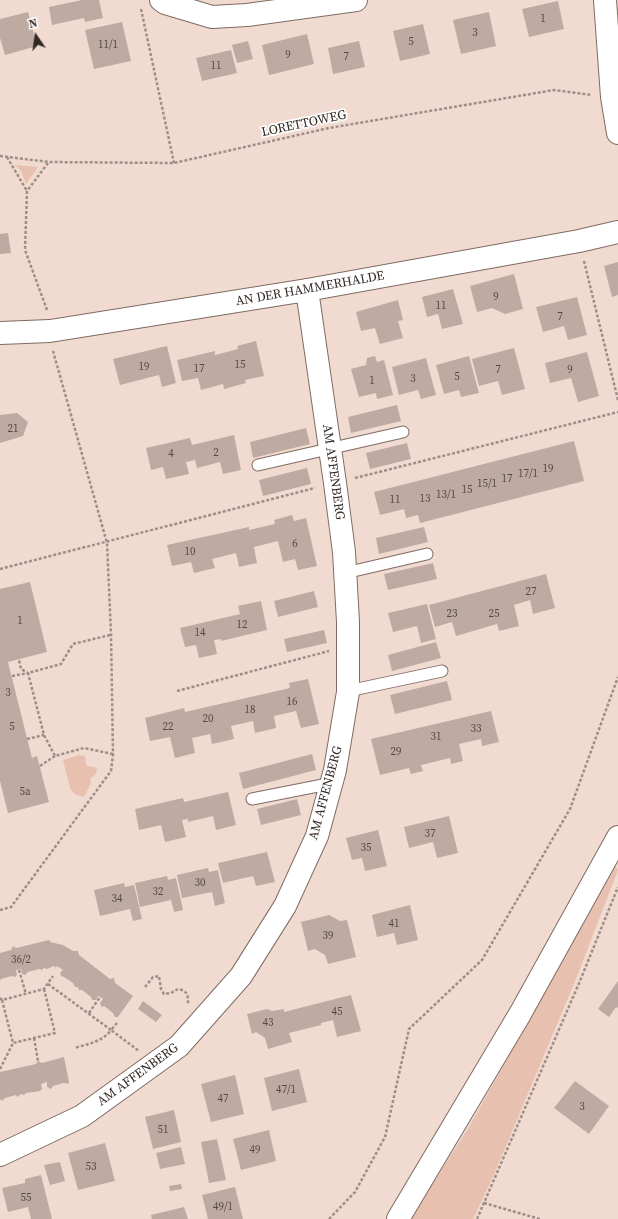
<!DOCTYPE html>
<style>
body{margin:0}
#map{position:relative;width:618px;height:1219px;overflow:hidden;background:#f1dbd1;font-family:"Source Serif 4",serif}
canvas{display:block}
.north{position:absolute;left:16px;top:16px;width:40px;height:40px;-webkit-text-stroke:3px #fff;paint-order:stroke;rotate:347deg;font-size:11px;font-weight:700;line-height:16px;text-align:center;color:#322925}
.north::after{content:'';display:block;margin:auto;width:14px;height:18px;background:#322925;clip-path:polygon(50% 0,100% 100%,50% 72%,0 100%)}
</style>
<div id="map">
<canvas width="618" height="1219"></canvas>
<div class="north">N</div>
</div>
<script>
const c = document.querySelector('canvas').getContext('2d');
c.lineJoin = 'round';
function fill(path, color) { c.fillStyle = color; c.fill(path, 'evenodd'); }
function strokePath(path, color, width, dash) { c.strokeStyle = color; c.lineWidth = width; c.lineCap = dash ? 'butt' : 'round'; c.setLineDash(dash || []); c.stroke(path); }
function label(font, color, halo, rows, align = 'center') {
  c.font = font + ' "Source Serif 4",serif'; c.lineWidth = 3.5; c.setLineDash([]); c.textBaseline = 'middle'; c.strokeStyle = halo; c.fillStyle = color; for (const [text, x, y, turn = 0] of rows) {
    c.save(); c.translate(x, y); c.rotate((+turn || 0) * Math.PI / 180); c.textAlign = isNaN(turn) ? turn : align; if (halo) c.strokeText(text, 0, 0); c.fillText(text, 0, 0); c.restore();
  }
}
fill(new Path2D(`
 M15 165 38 167 26 184 21 171Z
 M79 755 85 756 86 763 87 766 95 767 97 769 96 774 90 779 91 783 84 797 75 794 70 788 63 760Z
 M614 863 618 870 576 979 493 1177 473 1219H410L469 1127 563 960Z`), '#e7c0af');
fill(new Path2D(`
 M82 0H99L103 18 85 22 84 18 52 25 49 7Z
 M558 1 564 29 529 37 522 9Z
 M28 12 37 46 5 55 0 38V19Z
 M489 12 496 46 461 54 453 20Z
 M122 22 131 61 94 69 85 30Z
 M423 24 430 54 400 61 393 31Z
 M307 34 314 64 269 75 262 45Z
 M248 41 253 59 237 63 232 45Z
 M359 41 365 67 333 74 328 48Z
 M231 50 237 73 202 81 196 58Z
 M8 233 11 253 0 254V234Z
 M618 262V295L612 297 604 266Z
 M514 274 523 309 505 314 492 308 477 312 470 286Z
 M453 289 463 324 442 329 438 314 427 317 422 297Z
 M577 297 587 335 568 340 564 326 543 332 536 307Z
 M398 300 403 320 398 321 403 338 380 344 375 328 361 331 356 312Z
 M256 341 264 376 245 380 246 383 224 389 223 384 201 390 198 378 182 381 177 360 215 351V355L238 349 237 346Z
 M167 346 176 383 162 387 159 375 120 385 113 359Z
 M514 348 525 389 502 395 498 381 479 386 472 359Z
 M587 352 599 396 578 402 571 378 550 383 545 363Z
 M375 356 377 362 384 360 393 395 377 399 376 393 359 397 351 369 366 365 367 358Z
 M469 356 479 393 461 397 459 390 444 394 436 365Z
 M426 358 436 395 421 399 418 390 399 395 392 367Z
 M397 405 401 421 351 433 348 417Z
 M17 413 28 422 23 436 0 443V415Z
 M306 428 310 444 253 458 250 442Z
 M234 435 241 470 223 474 220 462 197 468 195 460 186 462 189 474 166 479 163 467 151 470 146 448 190 438 192 445Z
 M574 441 584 481 420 523 418 515 406 518 404 509 380 515 374 492Z
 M407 443 411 459 370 469 366 453Z
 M307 468 311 484 263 496 259 480Z
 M292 515 294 521 306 518 317 566 298 570 295 559 283 562 278 541 254 547 257 563 239 567 236 553 212 559 215 568 194 573 191 562 172 566 167 545 249 527V530L275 524 274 520Z
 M424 527 428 542 379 554 376 538Z
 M433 563 437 579 388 590 384 574Z
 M546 574 555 608 533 614 530 600 514 605 519 626 499 631 497 624 456 636 452 622 435 627 429 605Z
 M30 582 47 652 8 662 32 758 37 756 49 802 8 813 0 781V589Z
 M314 591 318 607 278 617 274 601Z
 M261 601 267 630 221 641V639L214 640 217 654 199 658 196 645 185 647 180 628 240 614 238 606Z
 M427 604 436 639 421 643 417 626 393 632 388 613Z
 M324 630 327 643 287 652 284 639Z
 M436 642 441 658 392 671 388 655Z
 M308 679 319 724 301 728 296 711 274 716 276 728 255 733 253 721 231 726 234 739 212 744 210 734 192 738 195 753 175 758 170 737 150 741 145 718 184 708 185 712 290 688 289 683Z
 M447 681 452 700 395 714 390 695Z
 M491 711 499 742 482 746 481 739 459 744 463 761 451 764 450 758 421 765 423 771 411 774 409 768 380 775 371 739Z
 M312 754 316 770 243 789 239 773Z
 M228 792 236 825 216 830 213 816 188 822V819L182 820 186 837 165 842 161 825 139 830 135 809 183 798 184 802Z
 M297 799 301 815 261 825 257 809Z
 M449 816 458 853 437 858 433 842 409 848 404 827Z
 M378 830 387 866 365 871 362 858 352 860 346 838Z
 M267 852 275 882 256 886 253 876 223 883 218 863Z
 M208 868 209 872 218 870 225 903 215 906 212 892 182 898 177 875Z
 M167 876 168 880 176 878 183 910 174 912 171 900 140 907 135 883Z
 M124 883 125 887 134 885 142 919 133 921 130 909 100 916 94 890Z
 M410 905 418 940 397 945 394 933 377 937 372 915Z
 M329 915 340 921 347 920 356 957 328 964 325 955 315 949 308 951 301 922Z
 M49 940 50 942 63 945 73 951H78L79 955 110 979 114 978 115 983 133 996 118 1017H115L113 1013 104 1006 102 1007 101 1006 100 1003 103 999 100 997 98 996 96 1000H92L91 997 82 990H79L78 987H75L73 983 64 977 61 976 60 973 63 970 57 966 56 968 54 966 47 969 44 968 42 970 39 969 28 972 25 975 22 974 21 969 16 970 17 975 15 977 12 976 1 979 0 981V953L11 950 13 946 16 948Z
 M618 981V1008L616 1007 609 1017 598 1009Z
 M351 995 361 1031 337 1037 333 1020 321 1023V1025L289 1033 292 1042 268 1049 265 1038 256 1032 252 1034 247 1014 267 1009 272 1011 284 1009V1012Z
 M143 1001 162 1015 156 1022 138 1009Z
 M64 1057 69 1082 68 1084 64 1083 53 1086 51 1089 47 1087V1082L41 1084 42 1089 40 1091 26 1093 24 1095 21 1094 17 1097 16 1095 5 1098 2 1101 0 1099V1072L36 1064 38 1061 42 1063Z
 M299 1069 307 1102 272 1111 264 1078Z
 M235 1075 244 1114 211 1122 201 1084Z
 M575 1081 609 1106 589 1134 554 1108Z
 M174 1110 181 1142 153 1149 145 1117Z
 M269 1130 276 1161 241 1170 233 1139Z
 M217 1139 226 1180 209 1183 201 1142Z
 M105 1143 115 1181 78 1190 68 1153Z
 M181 1147 185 1164 160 1169 156 1153Z
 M60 1162 65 1181 50 1185 44 1165Z
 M41 1175 52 1219H31L28 1207 8 1212 2 1188 25 1183V1179Z
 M181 1184 182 1189 170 1191 169 1186Z
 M235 1187 243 1219H208L202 1195Z
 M184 1207 188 1219H152L151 1215Z`), '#bfaaa1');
const lane = new Path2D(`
 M258 465 403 432
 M345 573 427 554
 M348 691 442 671
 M252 799 323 785 331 784`);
const street = new Path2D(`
 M161 0 165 3 212 17 247 15 356 0
 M605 0 612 97 618 133
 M0 333 50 331 307 290 579 241 618 232
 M0 1155 82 1116 179 1046 241 976 285 906 317 836 335 770 348 692V622L344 552 335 483 307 290`);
const secondary = new Path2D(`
 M398 1219 520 1014 618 837`);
strokePath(lane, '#7f6b63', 13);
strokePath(street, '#7f6b63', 24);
strokePath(secondary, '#7f6b63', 24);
strokePath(new Path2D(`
 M141 9 174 163
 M0 156 49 162 174 163 329 128 554 90 592 95
 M7 157 27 191
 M584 261 618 400
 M47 310 25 250 27 191 48 163
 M355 478 618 412
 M0 569 315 488
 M110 635 73 644 61 664 28 673 44 735 55 756 84 748 113 754
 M12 676 28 673 21 669 19 660
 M177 691 329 651
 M27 739 44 735
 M40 766 55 756
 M0 910 11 907 111 771 113 754 111 634 107 543 53 351
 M19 970 26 994
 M48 984 111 1030C102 1042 88 1044 74 1048
 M145 987 153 977 159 976 161 989 164 994 171 993 178 989C188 991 188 995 188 1004
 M0 998 2 1000 44 989 53 976
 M2 1000 13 1043 55 1033 44 989
 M89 1013 100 997
 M117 1023 111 1030 139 1051
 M34 1038 38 1061
 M0 1069 13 1043
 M484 1203 540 1219
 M329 1219 355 1192 385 1137 409 1029 482 960 570 809 618 677
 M477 1219 580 981 618 887`), '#9f8e87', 2.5, [3, 2]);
strokePath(lane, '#fff', 11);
strokePath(street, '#fff', 22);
strokePath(secondary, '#fff', 22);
label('11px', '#554944', null, [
 ["1",543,19],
 ["3",475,33],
 ["5",411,42],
 ["11/1",108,45],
 ["9",288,55],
 ["7",346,57],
 ["11",216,66],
 ["9",496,297],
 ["11",441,306],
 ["7",560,317],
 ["15",240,365],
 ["19",144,367],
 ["17",199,369],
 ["7",498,370],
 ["9",570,370],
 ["5",457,377],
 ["3",413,379],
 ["1",372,381],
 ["21",13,429],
 ["2",216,453],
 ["4",171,454],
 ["19",548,469],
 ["17/1",528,474],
 ["17",507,479],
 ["15/1",487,484],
 ["15",467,490],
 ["13/1",446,495],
 ["13",425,499],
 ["11",395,500],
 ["6",295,544],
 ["10",190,552],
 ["27",531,592],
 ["23",452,614],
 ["25",494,614],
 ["1",20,621],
 ["12",242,625],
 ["14",200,633],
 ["3",8,693],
 ["16",292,702],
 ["18",250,710],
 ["20",208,719],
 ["5",12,727],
 ["22",168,727],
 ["33",476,729],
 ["31",436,737],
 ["29",396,752],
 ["5a",25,792],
 ["37",430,834],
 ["35",366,848],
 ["30",200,883],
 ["32",158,892],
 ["34",117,899],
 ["41",394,924],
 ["39",328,936],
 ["36/2",21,960],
 ["45",337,1012],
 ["43",268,1023],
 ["47/1",286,1090],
 ["47",223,1099],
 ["3",582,1107],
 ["51",163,1130],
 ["49",255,1150],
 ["53",91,1167],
 ["55",26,1198],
 ["49/1",223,1207]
]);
label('13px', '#322925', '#fff', [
 ["LORETTOWEG",304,124,-12],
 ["AN DER HAMMERHALDE",310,289,-10],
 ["AM AFFENBERG",333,472,82],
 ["AM AFFENBERG",326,793,-75],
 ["AM AFFENBERG",138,1075,-36]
]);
</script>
